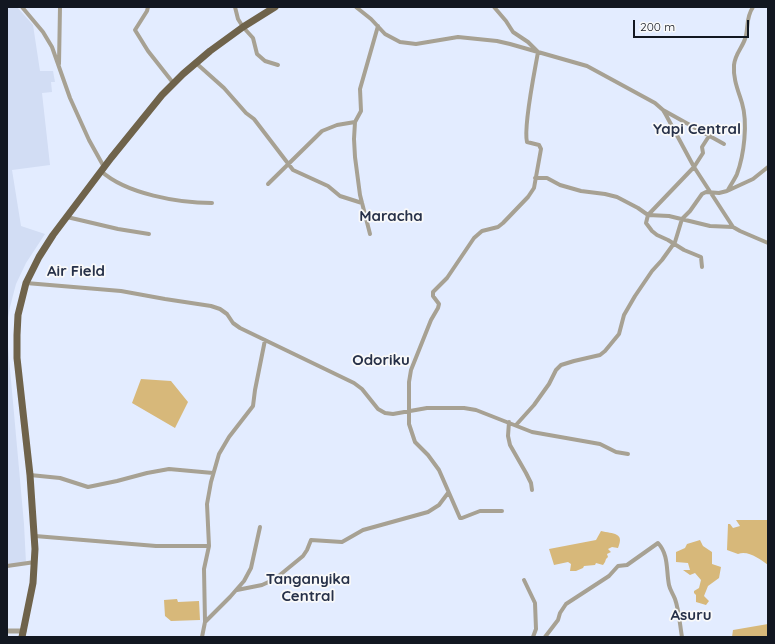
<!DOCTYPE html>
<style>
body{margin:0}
#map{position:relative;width:775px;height:644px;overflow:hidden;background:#e3ecff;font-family:Quicksand,sans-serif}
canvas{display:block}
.frame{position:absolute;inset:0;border:8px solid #121721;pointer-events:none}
.scale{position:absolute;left:633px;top:20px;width:116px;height:18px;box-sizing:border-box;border:2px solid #121721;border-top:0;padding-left:5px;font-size:12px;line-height:14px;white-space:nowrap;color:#121721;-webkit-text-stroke:3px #f9f9f9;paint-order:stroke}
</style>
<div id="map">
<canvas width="775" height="644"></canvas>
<div class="frame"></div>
<div class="scale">200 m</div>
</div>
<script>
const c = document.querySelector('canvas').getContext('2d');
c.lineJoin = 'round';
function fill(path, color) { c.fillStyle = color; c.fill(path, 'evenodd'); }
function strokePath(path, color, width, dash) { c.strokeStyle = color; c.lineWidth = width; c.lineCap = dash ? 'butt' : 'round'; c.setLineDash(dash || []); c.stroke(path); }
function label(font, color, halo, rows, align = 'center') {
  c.font = font + ' Quicksand,sans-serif'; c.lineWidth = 3.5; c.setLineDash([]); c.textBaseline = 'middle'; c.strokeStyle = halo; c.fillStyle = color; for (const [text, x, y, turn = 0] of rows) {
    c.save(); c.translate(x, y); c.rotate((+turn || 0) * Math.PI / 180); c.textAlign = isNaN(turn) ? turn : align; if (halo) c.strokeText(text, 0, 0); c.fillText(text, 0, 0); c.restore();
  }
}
fill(new Path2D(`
 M7 7H17L33 25 40 71H53L55 82H51L52 92 42 93 50 165 12 170 21 226 45 234 26 263 16 284 10 307 7 323 8 347 24 524 26 563 7 566Z`), '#d2ddf4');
fill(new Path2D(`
 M141 379 171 381 188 402 175 428 132 403Z
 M736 520H768V565C760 559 748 550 738 554L727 550 728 524H730L733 528 740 526Z
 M601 531C613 534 625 532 618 548L612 547 608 549 611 552 607 554 608 557 606 559 605 562 603 565 596 563 595 565 584 566 583 568 576 571H570L571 564 568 562 554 565 549 549 596 540Z
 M700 540 703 546 712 552V564L721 567 719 578 708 586 704 596 709 601 706 605 696 602V595L694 593V591L699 588 701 580 695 573 690 575 683 570H690L688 563 676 562V552L685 548 687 544Z
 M177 599 178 602 199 601 200 620 171 621 165 616 164 600Z
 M768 624V637H732L733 630Z`), '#d7b87a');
strokePath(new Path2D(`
 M22 7 43 32 52 47 70 98 89 140 104 167
 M148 7 147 11 135 30 148 51 174 84
 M235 7 238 19 243 27 253 38 257 54 265 61 278 65
 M356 7 371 19 385 34 400 42 416 44 458 37 497 41 510 44 587 66 655 103 663 110 666 115 694 167 733 227 740 231 768 243
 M494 7 506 21 513 32 528 42 538 52C535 70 523 127 527 142L539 145 541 149 534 188 528 197 503 223 498 227 482 231 474 238 447 278 433 292V296L439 304 438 308 431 320 411 370 409 382V424L415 442 428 455 439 470 460 518H462L480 511H502
 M196 63 224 88 246 113 254 119 293 170 328 186 340 196 362 203
 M59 64 60 7
 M663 110 724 144
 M101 171C126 194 179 203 212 203
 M535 178H547L560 185 581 191 605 194 617 197 638 208 648 215 694 167 703 153 702 147 709 136
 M268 184 322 131 337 125 355 122
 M728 190C731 184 735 179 737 174 744 155 748 123 742 103 738 90 733 79 734 65 735 54 742 48 745 39 749 28 745 19 753 7
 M67 217 118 229 149 234
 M370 234 360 195 355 157 354 139 355 122 361 111 360 89 378 26
 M702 267 701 257 684 250 668 240 657 235 652 231 646 223 648 215 669 216 710 226 733 227
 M26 283 121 291 165 299 211 306 220 309 227 314 233 323 240 328 354 383 362 389 378 409 385 413 393 414 427 408H464L476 410 532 432 600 444 616 452 628 454
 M509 422 508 436 510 445 526 473 531 483 532 490
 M516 425 534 405 549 384 556 370 561 365 574 361 600 355 605 351 619 334 624 315 635 296 652 271 662 260 675 242 682 219 690 211 702 194 706 192 719 193 727 191 753 179 768 167
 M30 475 60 478 88 487 117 481 147 473 169 469 213 473
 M35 536 156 546H209L207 504 211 482 219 454 229 437 253 406 255 390 265 340
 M7 566 35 562
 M524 580 535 603 536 629 533 637
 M237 590 262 585 275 579 303 556 307 550 311 540 342 542 363 530 428 512 439 505 448 493
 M205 622 230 597 244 581 251 568 260 527
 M202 637 205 622 204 569 209 546
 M545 637 558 620 560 613 566 604 609 576 618 566 627 565 658 543C669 555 666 570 669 585 670 590 673 594 675 599 679 610 680 626 682 637`), '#a7a193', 4);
strokePath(new Path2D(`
 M7 631H24`), '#a7a193', 5);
strokePath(new Path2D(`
 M22 637 33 583 35 549 30 475 17 358V335L18 315 26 283 39 257 53 235 111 158 162 95 183 74 210 51 243 27 275 7`), '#6f634b', 7);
label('bold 15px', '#273149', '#f9f9f9', [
 ["Yapi Central",697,129],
 ["Maracha",391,216],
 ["Air Field",76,271],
 ["Odoriku",381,360],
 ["Tanganyika",308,579],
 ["Central",308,596],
 ["Asuru",691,615]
]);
</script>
